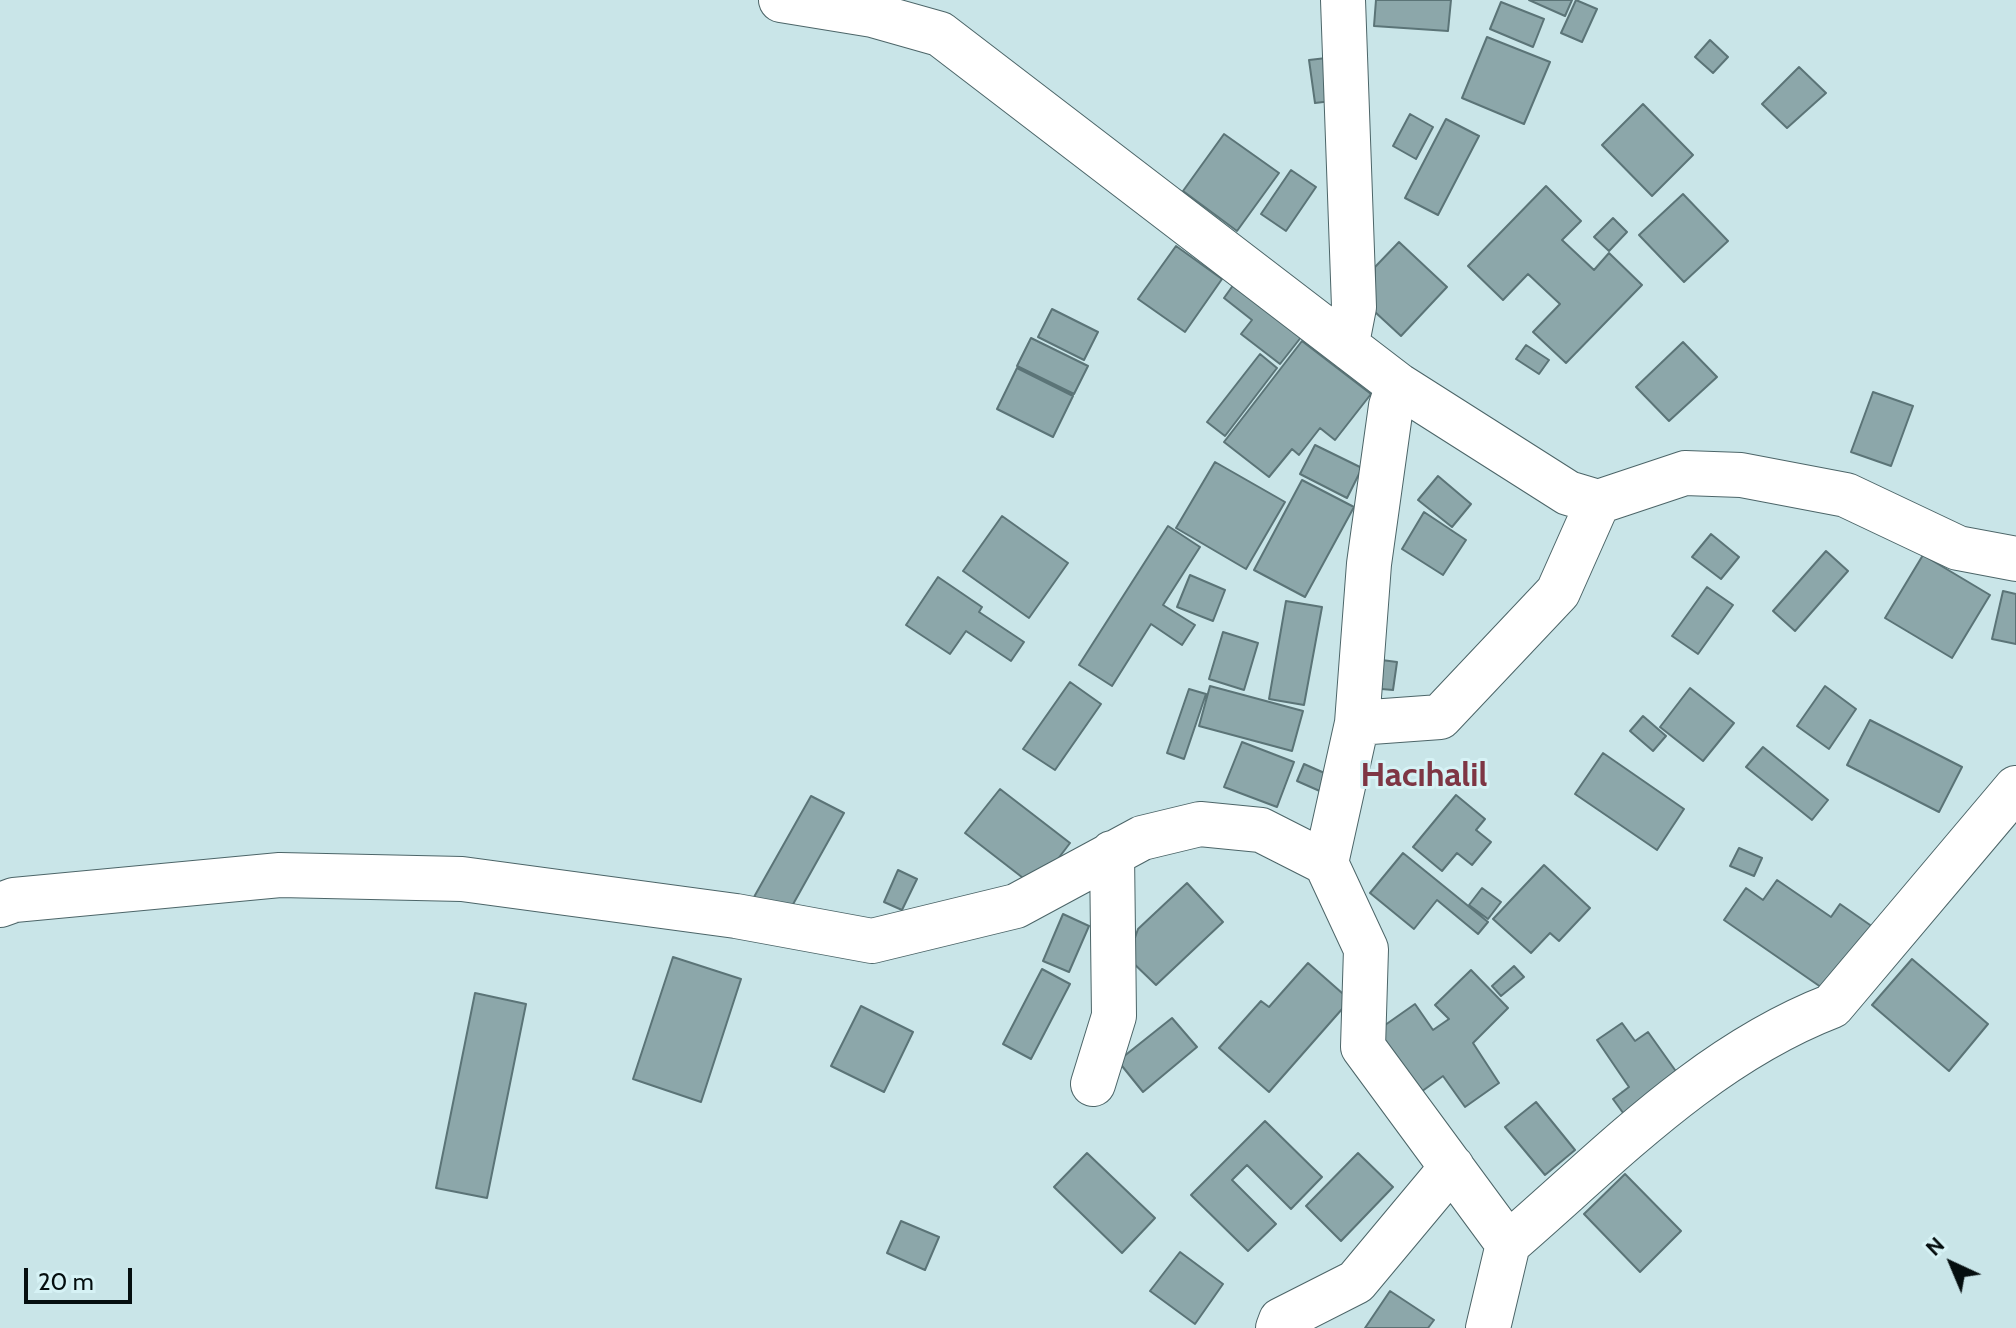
<!DOCTYPE html>
<meta charset="utf-8">
<style>
body{margin:0}
#map{position:relative;width:2016px;height:1328px;overflow:hidden;background:#c9e5e8;font-family:Cabin,sans-serif}
canvas{display:block}
.north{position:absolute;left:1912px;top:1224px;width:80px;height:80px;-webkit-text-stroke:6px #d6f2f5;paint-order:stroke;rotate:316deg;font-size:22px;font-weight:700;line-height:32px;text-align:center;color:#050e0f}
.north::after{content:'';display:block;margin:auto;width:28px;height:36px;background:#050e0f;clip-path:polygon(50% 0,100% 100%,50% 72%,0 100%)}
.scale{position:absolute;left:24px;top:1268px;width:108px;height:36px;box-sizing:border-box;border:4px solid #050e0f;border-top:0;padding-left:10px;font-size:24px;line-height:28px;white-space:nowrap;color:#050e0f;-webkit-text-stroke:6px #d6f2f5;paint-order:stroke}
</style>
<div id="map">
<canvas width="2016" height="1328"></canvas>
<div class="north">N</div>
<div class="scale">20 m</div>
</div>
<script>
const c = document.querySelector('canvas').getContext('2d');
c.lineJoin = 'round';
function fill(path, color) { c.fillStyle = color; c.fill(path, 'evenodd'); }
function strokePath(path, color, width, dash) { c.strokeStyle = color; c.lineWidth = width; c.lineCap = dash ? 'butt' : 'round'; c.setLineDash(dash || []); c.stroke(path); }
function label(font, color, halo, rows, align = 'center') {
  c.font = font + ' Cabin,sans-serif'; c.lineWidth = 6; c.setLineDash([]); c.textBaseline = 'middle'; c.strokeStyle = halo; c.fillStyle = color; for (const [text, x, y, turn = 0] of rows) {
    c.save(); c.translate(x, y); c.rotate((+turn || 0) * Math.PI / 180); c.textAlign = isNaN(turn) ? turn : align; if (halo) c.strokeText(text, 0, 0); c.fillText(text, 0, 0); c.restore();
  }
}
const building = new Path2D(`
 M1376 0H1451L1448 31 1374 26Z
 M1529 0H1572L1565 16Z
 M1576 0 1597 9 1582 42 1561 33Z
 M1501 2 1544 19 1533 47 1490 29Z
 M1487 37 1550 62 1524 124 1462 98Z
 M1710 40 1728 57 1713 73 1695 57Z
 M1335 57 1340 100 1315 103 1309 60Z
 M1799 67 1826 93 1787 128 1762 104Z
 M1643 104 1693 155 1652 196 1602 145Z
 M1410 114 1433 127 1416 159 1393 146Z
 M1446 119 1479 136 1438 215 1405 198Z
 M1224 134 1279 173 1237 231 1183 191Z
 M1291 170 1316 187 1286 231 1261 214Z
 M1546 186 1581 221 1562 240 1594 270 1609 253 1642 285 1566 363 1533 332 1560 304 1528 274 1503 300 1468 266Z
 M1683 194 1728 241 1684 282 1639 235Z
 M1613 218 1627 232 1609 251 1594 237Z
 M1399 242 1447 287 1401 336 1375 312V267Z
 M1176 246 1222 279 1185 332 1138 299Z
 M1234 284 1302 336 1280 364 1241 334 1252 320 1224 298Z
 M1052 309 1098 332 1084 360 1038 337Z
 M1031 338 1088 366 1074 394 1017 366Z
 M1302 341 1371 394 1335 440 1320 428 1299 455 1292 449 1269 477 1224 442Z
 M1683 342 1717 377 1669 421 1636 387Z
 M1526 345 1549 360 1539 374 1516 359Z
 M1260 354 1277 368 1225 436 1207 422Z
 M1017 368 1073 396 1053 437 997 409Z
 M1873 392 1913 406 1891 466 1851 452Z
 M1315 445 1362 468 1347 498 1300 474Z
 M1215 462 1285 502 1246 569 1176 528Z
 M1438 476 1471 504 1452 527 1418 500Z
 M1302 480 1354 507 1305 597 1254 570Z
 M1424 512 1466 540 1443 575 1402 549Z
 M1002 516 1068 563 1029 618 963 571Z
 M1168 526 1200 547 1163 605 1195 625 1182 645 1151 624 1112 686 1079 665Z
 M1711 534 1739 557 1721 579 1692 557Z
 M1826 551 1848 571 1795 631 1773 611Z
 M1923 555 1990 595 1952 658 1885 618Z
 M1190 575 1225 590 1213 621 1177 607Z
 M938 577 982 607 979 612 1024 642 1011 661 966 631 950 654 906 625Z
 M1707 587 1733 605 1698 654 1672 636Z
 M2003 591 2016 594V644L1992 639Z
 M1286 601 1322 607 1304 705 1269 699Z
 M1223 632 1258 643 1244 690 1209 679Z
 M1374 659 1397 662 1393 690 1370 688Z
 M1070 682 1101 704 1055 770 1023 749Z
 M1210 686 1303 711 1292 751 1199 726Z
 M1825 686 1856 709 1829 749 1797 726Z
 M1690 688 1734 723 1703 761 1660 727Z
 M1189 689 1206 694 1184 759 1167 753Z
 M1643 716 1666 736 1653 751 1630 731Z
 M1870 720 1962 767 1939 812 1847 765Z
 M1242 742 1294 762 1277 807 1224 787Z
 M1763 747 1828 800 1812 820 1746 767Z
 M1603 753 1684 809 1657 850 1575 794Z
 M1304 764 1329 775 1322 792 1297 781Z
 M1000 789 1070 843 1036 888 965 833Z
 M1456 795 1485 819 1476 830 1491 842 1472 865 1457 853 1442 871 1413 847Z
 M811 796 844 813 787 915 754 897Z
 M1739 848 1762 858 1754 876 1730 866Z
 M1403 853 1488 922 1478 934 1437 900 1414 929 1370 893Z
 M1544 865 1590 908 1559 941 1550 933 1531 953 1493 919Z
 M898 870 917 879 902 910 884 902Z
 M1777 880 1831 917 1840 904 1873 927 1828 992 1724 920 1746 888 1763 900Z
 M1187 883 1223 922 1156 985 1128 958 1138 929Z
 M1482 888 1501 902 1488 919 1469 905Z
 M1063 914 1089 926 1069 972 1043 961Z
 M673 957 741 979 701 1102 633 1079Z
 M1912 959 1988 1024 1949 1071 1872 1005Z
 M1308 963 1350 1000 1269 1092 1219 1048 1261 1001 1269 1007Z
 M1514 966 1524 977 1501 996 1492 986Z
 M1042 969 1070 984 1031 1059 1003 1044Z
 M1471 970 1508 1008 1473 1043 1499 1083 1465 1107 1443 1076 1421 1092 1378 1030 1415 1004 1433 1030 1449 1019 1435 1005Z
 M475 993 526 1004 487 1198 436 1188Z
 M861 1006 913 1032 884 1092 831 1066Z
 M1172 1018 1197 1047 1143 1092 1118 1061Z
 M1622 1023 1635 1041 1648 1032 1680 1077 1626 1117 1613 1099 1629 1087 1597 1040Z
 M1536 1102 1575 1150 1545 1175 1505 1127Z
 M1265 1121 1322 1177 1291 1209 1247 1165 1232 1180 1276 1224 1248 1251 1191 1195Z
 M1087 1153 1155 1218 1122 1253 1054 1187Z
 M1358 1153 1393 1187 1341 1241 1306 1206Z
 M1625 1174 1681 1231 1640 1272 1584 1214Z
 M901 1221 939 1237 925 1270 887 1253Z
 M1180 1252 1223 1284 1195 1324 1150 1291Z
 M1390 1291 1434 1320 1428 1328H1365Z`);
fill(building, '#8ca7aa');
strokePath(building, '#5b7477', 2);
const minor = new Path2D(`
 M781 0 873 15 940 34 1398 385 1568 493 1598 502 1685 473 1741 475 1846 495 1958 548 2016 559
 M1343 0 1354 307 1347 343
 M1357 723 1440 717 1558 592 1598 502
 M1326 863 1366 949 1363 1047 1508 1244 1488 1328
 M0 905 14 900 280 875 462 879 736 916 872 941 1016 906 1142 838 1200 824 1261 830 1326 863 1357 723 1369 564 1391 406 1398 385
 M1093 1084 1114 1016 1112 853
 M1508 1244C1609 1157 1705 1055 1832 1006L2016 788
 M1278 1328 1281 1320 1356 1282 1452 1167`);
strokePath(minor, '#4c6568', 46);
strokePath(minor, '#fff', 44);
label('bold 34px', '#7e3644', '#d6f2f5', [
 ["Hacıhalil",1424,776]
]);
</script>
